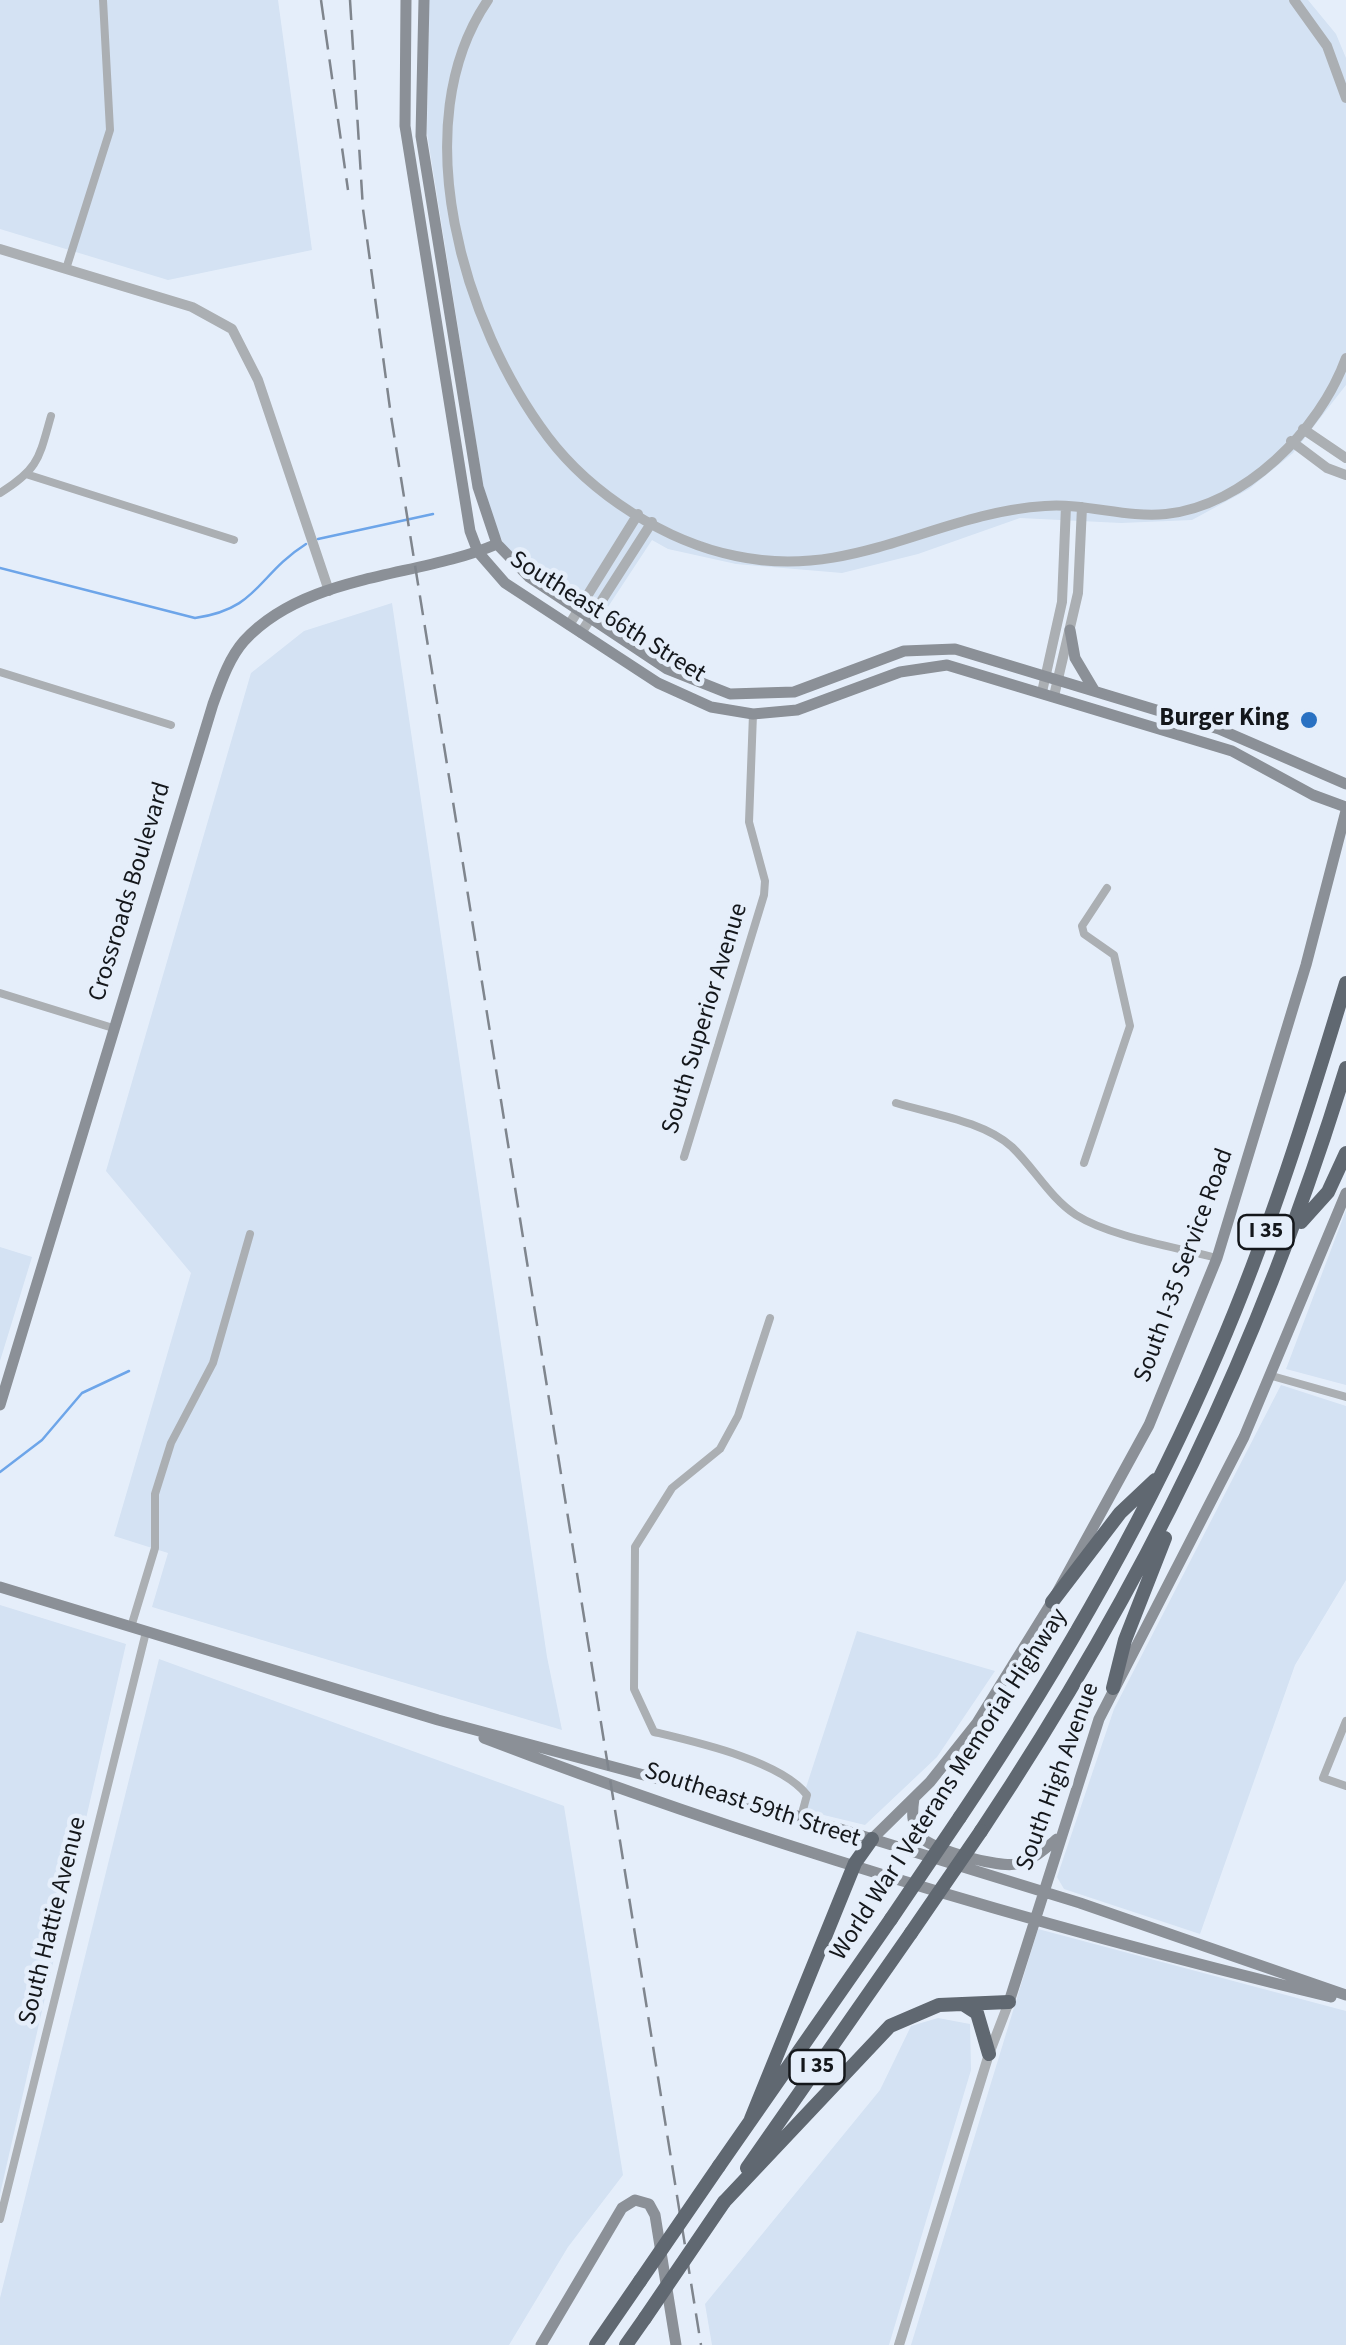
<!DOCTYPE html>
<style>
body{margin:0}
canvas{display:block;background:#e5eefa}
</style>
<canvas width="1346" height="2345"></canvas>
<script>
const c = document.querySelector('canvas').getContext('2d');
c.lineJoin = 'round';
function fill(path, color) { c.fillStyle = color; c.fill(path, 'evenodd'); }
function strokePath(path, color, width, dash) { c.strokeStyle = color; c.lineWidth = width; c.lineCap = dash ? 'butt' : 'round'; c.setLineDash(dash || []); c.stroke(path); }
function label(font, color, halo, rows, align = 'center') {
  c.font = font + ' "Source Sans 3",sans-serif'; c.lineWidth = 9; c.setLineDash([]); c.textBaseline = 'middle'; c.strokeStyle = halo; c.fillStyle = color; for (const [text, x, y, turn = 0] of rows) {
    c.save(); c.translate(x, y); c.rotate((+turn || 0) * Math.PI / 180); c.textAlign = isNaN(turn) ? turn : align; if (halo) c.strokeText(text, 0, 0); c.fillText(text, 0, 0); c.restore();
  }
}
fill(new Path2D(`
 M0 0H278L312 250 168 280 0 229Z
 M429 0H1308L1336 34 1346 58V385L1293 453 1249 489 1192 520 1121 523 1020 518 918 554 842 573 736 564 668 549 652 540 604 613 544 580 505 547 494 523 483 485 427 133Z
 M392 603 547 1657 562 1730 152 1607 168 1553 114 1536 191 1273 106 1171 251 673 304 631Z
 M1346 1210V1385L1286 1369Z
 M0 1247 32 1257 0 1361Z
 M1281 1385 1346 1406V1580L1295 1665 1200 1934 1064 1889 1057 1877 1114 1709Z
 M0 1605 126 1644 0 2194Z
 M857 1631 995 1671 937 1757 865 1825 799 1809Z
 M159 1659 564 1806 623 2175 568 2247 509 2345H0V2298Z
 M1038 1929 1346 2011V2345H911Z
 M938 2018 970 2024 971 2070 889 2345H712L705 2304 880 2090 911 2026Z`), '#d4e2f3');
strokePath(new Path2D(`
 M318 539 433 514
 M0 568 195 618C259 609 257 575 306 544
 M0 1472 42 1440 82 1393 129 1371`), '#6da5e9', 2.5);
strokePath(new Path2D(`
 M66 269 110 130 103 0
 M29 475 234 540
 M0 493C39 469 39 458 51 416
 M0 672 171 725
 M0 993 113 1028
 M896 1103C932 1114 983 1121 1012 1147 1034 1168 1050 1198 1076 1215 1111 1237 1176 1247 1217 1258
 M684 1157 764 895 765 881 749 822 753 714
 M1084 1163 1130 1026 1114 955 1084 934 1082 926 1107 888
 M770 1318 738 1416 720 1449 672 1488 635 1547 634 1689 654 1732C696 1742 781 1761 807 1795L801 1817
 M1272 1376 1346 1397
 M131 1627 155 1548V1494L171 1443 213 1363 250 1234
 M1346 1721 1323 1778 1346 1786
 M0 2219 146 1632`), '#abafb3', 8);
strokePath(new Path2D(`
 M488 0C403 124 464 326 548 437 591 494 666 542 736 556 853 581 935 513 1045 506 1086 503 1126 518 1166 514 1244 506 1320 430 1346 358
 M1294 0 1327 46 1346 98
 M0 249 192 307 232 329 258 380 329 591
 M1303 429 1346 458
 M1291 441 1327 468 1346 475
 M569 625 638 514
 M581 633 652 522
 M1042 692 1062 602 1066 506
 M1054 696 1078 593 1082 507
 M899 2345 989 2054 1009 2002`), '#abafb3', 10);
strokePath(new Path2D(`
 M406 0 405 126 470 531 478 552 505 583 658 683 711 707 753 714 797 710 900 672 947 665 1232 751 1313 795 1346 807
 M424 0 421 136 478 487 497 544 529 577 667 669 730 694 794 692 904 651 955 649 1219 729 1346 784
 M1070 630 1075 658 1094 690
 M0 1405 213 704C221 682 229 658 244 641 306 573 418 578 497 544
 M0 1587 438 1720 801 1817 1080 1903 1346 1995
 M484 1738C758 1843 1045 1928 1331 1997
 M914 1798C912 1812 911 1824 920 1836 931 1850 999 1868 1017 1864 1033 1860 1045 1849 1057 1839
 M872 1839 930 1782 977 1723 1052 1602 1149 1425 1217 1258 1306 965 1346 811
 M1009 2002 1099 1719 1244 1437 1346 1193
 M541 2345 622 2208 635 2200 649 2204 655 2215 676 2345`), '#8b9097', 11);
strokePath(new Path2D(`
 M1301 1222 1328 1192 1346 1153
 M1052 1602 1120 1513 1155 1480
 M1113 1688 1125 1640 1165 1538
 M960 1817C1059 1670 1147 1518 1217 1354 1269 1234 1308 1108 1346 983
 M981 1831C1144 1586 1260 1349 1346 1068
 M963 2004 977 2013 989 2054
 M751 2119 855 1863 872 1839
 M719 2166 891 1919
 M747 2168 911 1933
 M724 2202 890 2026 939 2005 1009 2002
 M596 2345 640 2281
 M626 2345 645 2318`), '#606871', 14);
strokePath(new Path2D(`
 M321 0 348 190
 M350 0 363 209 391 416 701 2345`), '#7f858d', 2.5, [20, 10]);
strokePath(new Path2D(`
 M891 1919 960 1817
 M911 1933 981 1831
 M640 2281 719 2166
 M645 2318 724 2202`), '#606871', 14);
for (const [x, y, r, color] of [
 [1309,720,10,"#2971c2"]
]) { const dot = new Path2D(); dot.arc(x, y, r, 0, 2 * Math.PI); c.fillStyle = color; c.fill(dot); strokePath(dot, '#e5eefa', 4); }
for (const [x, y, w] of [
 [1266,1232,55],
 [817,2067,55]
]) { const box = new Path2D(); box.roundRect(x - w / 2, y - 17, w, 34, 8); c.fillStyle = '#e5eefa'; c.fill(box); strokePath(box, '#14171b', 2.5); }
label('bold 22px', '#14171b', null, [
 ["I 35",1266,1232],
 ["I 35",817,2067]
]);
label('25px', '#14171b', '#e5eefa', [
 ["Southeast 66th Street",607,618,32],
 ["Crossroads Boulevard",131,892,-73],
 ["South Superior Avenue",706,1019,-73],
 ["South I-35 Service Road",1185,1266,-70],
 ["South High Avenue",1059,1777,-70],
 ["World War I Veterans Memorial Highway",950,1785,-57],
 ["Southeast 59th Street",752,1806,18],
 ["South Hattie Avenue",54,1921,-76]
]);
label('bold 25px', '#14171b', '#e5eefa', [
 ["Burger King",1289,720]
], 'right');
</script>
